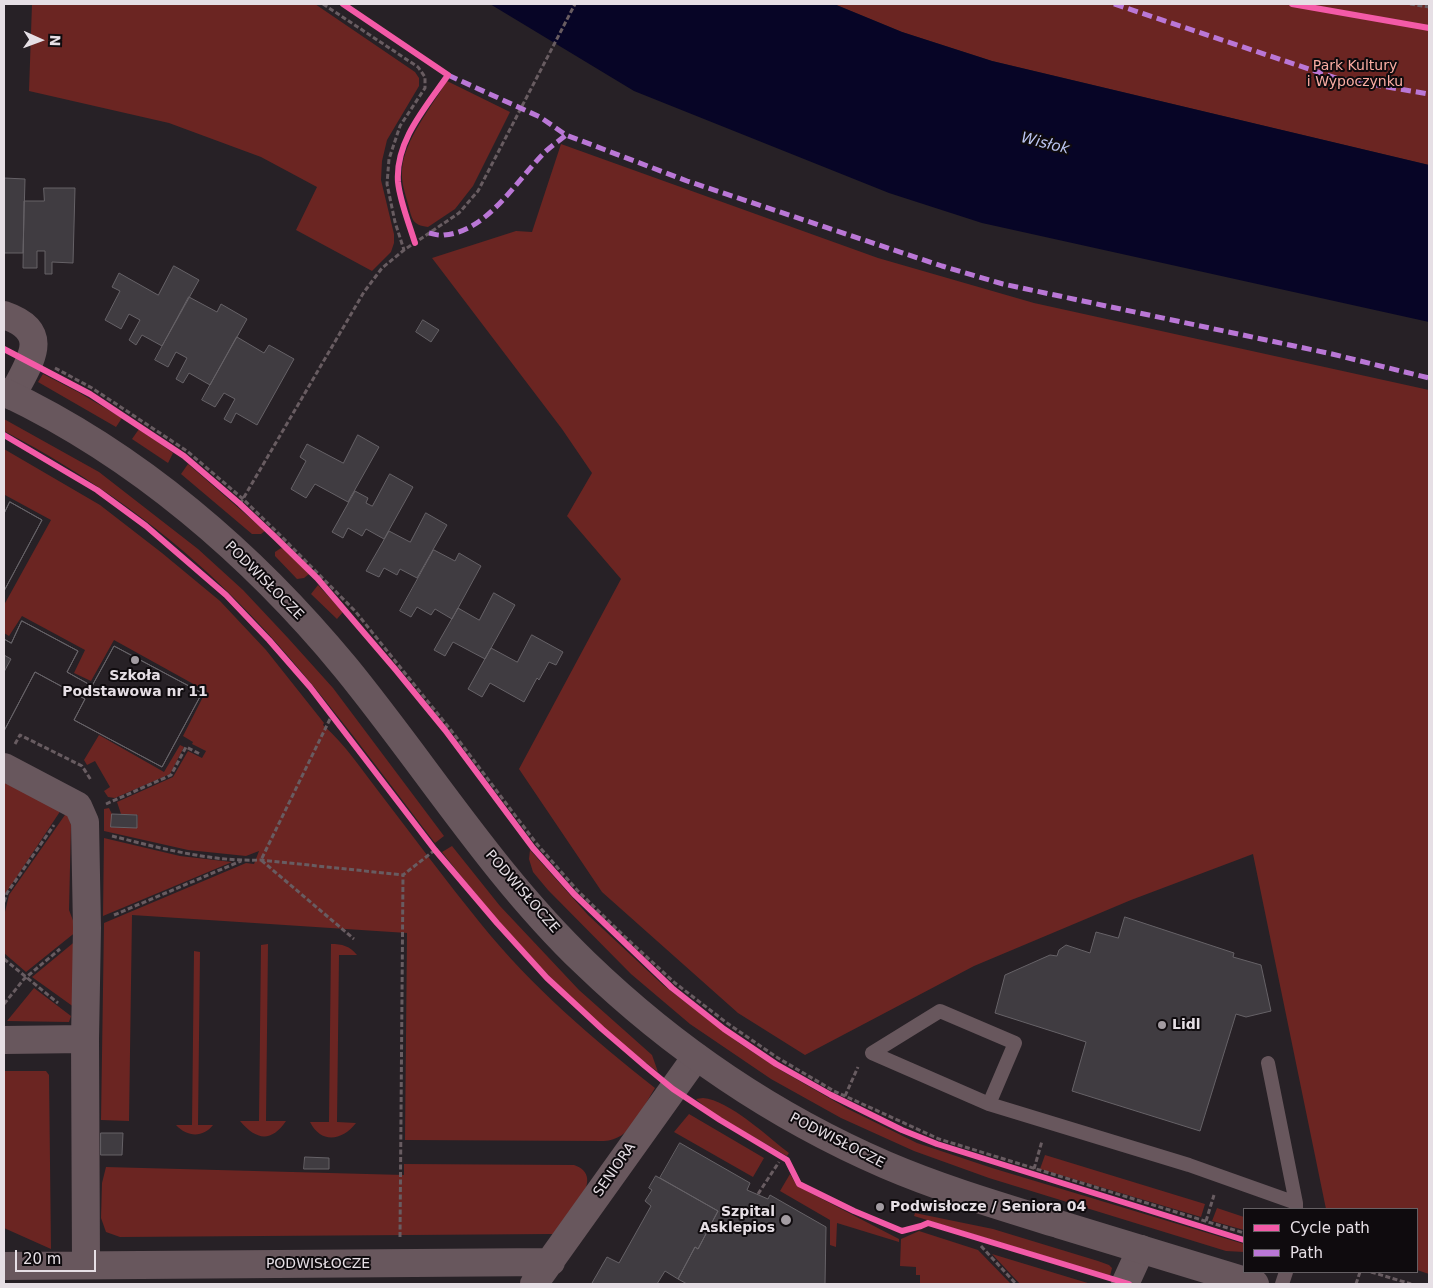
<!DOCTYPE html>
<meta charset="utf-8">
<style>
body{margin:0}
#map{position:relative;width:1433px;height:1288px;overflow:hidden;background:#272126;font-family:"DejaVu Sans",sans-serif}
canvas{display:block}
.frame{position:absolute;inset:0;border:5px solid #e6dfe5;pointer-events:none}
.legend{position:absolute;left:1243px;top:1208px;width:175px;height:65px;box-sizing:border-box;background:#0f0b0e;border:1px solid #656064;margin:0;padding:6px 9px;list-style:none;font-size:15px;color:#e6dfe5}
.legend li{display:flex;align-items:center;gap:10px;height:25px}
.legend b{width:25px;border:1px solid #656064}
.north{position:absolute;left:15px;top:15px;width:50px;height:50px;-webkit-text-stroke:4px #0f0b0e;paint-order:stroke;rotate:92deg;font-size:14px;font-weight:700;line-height:20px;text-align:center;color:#e6dfe5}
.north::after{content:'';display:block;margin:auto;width:18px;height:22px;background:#e6dfe5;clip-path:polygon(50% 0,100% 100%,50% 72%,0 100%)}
.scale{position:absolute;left:15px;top:1250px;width:81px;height:22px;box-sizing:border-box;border:2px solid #e6dfe5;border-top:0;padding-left:6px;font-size:15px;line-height:18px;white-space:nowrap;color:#e6dfe5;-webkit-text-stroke:4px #0f0b0e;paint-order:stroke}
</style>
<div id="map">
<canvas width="1433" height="1288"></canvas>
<div class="frame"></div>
<ul class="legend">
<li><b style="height:6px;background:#f35aa7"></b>Cycle path</li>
<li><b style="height:6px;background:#ba77d6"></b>Path</li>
</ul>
<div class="north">N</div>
<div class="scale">20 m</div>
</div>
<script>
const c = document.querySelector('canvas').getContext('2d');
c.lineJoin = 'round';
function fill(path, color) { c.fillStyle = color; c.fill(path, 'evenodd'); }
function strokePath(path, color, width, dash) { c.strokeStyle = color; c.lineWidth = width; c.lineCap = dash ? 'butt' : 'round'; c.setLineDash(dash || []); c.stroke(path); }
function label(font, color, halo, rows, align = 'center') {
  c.font = font + ' "DejaVu Sans",sans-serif'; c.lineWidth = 4; c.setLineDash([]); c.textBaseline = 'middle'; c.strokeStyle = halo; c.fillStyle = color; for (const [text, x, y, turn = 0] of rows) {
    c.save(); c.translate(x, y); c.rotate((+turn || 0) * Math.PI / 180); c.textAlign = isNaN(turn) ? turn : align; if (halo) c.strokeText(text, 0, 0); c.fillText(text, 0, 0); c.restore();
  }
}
fill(new Path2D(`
 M32 4H315L415 72 419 78V86L387 140 382 161 381 180 394 234V243L391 252 372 271 296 230 317 187 261 157 169 123 29 91Z
 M834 4H1429V165L992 61 902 32Z
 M447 81 510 112 473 186 455 209 428 227C412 225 412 219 408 204 405 193 401 182 402 170 404 140 432 106 447 81Z
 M561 144 878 258 1034 303 1429 390V1274L1417 1270V1209H1326L1253 854 1131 900 974 966 805 1055 738 1013 602 892 519 769 621 579 567 516 592 473 562 429 432 258 516 231 532 232Z
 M43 374 78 392 122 418 116 427 38 382Z
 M4 419 99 472 198 549 243 590 288 638 333 688 444 836 435 843C371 760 310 674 236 600 169 532 88 475 4 431Z
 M139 429 173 453 168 463 132 439Z
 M4 449 100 505 162 553 220 601 266 650 324 723 323 725C345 744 362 770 379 792 413 836 446 881 481 924 531 986 593 1039 655 1088 641 1110 631 1140 604 1141L405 1140 407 933 132 915 129 1121 101 1120 104 923 246 863 254 864 259 851 246 856 188 850 104 831V809L109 808 112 814 111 827 137 828 138 815 121 814 117 802 173 777 188 751 202 758 206 751 192 744 193 742 183 736 206 691 114 640 91 681 74 673 85 650 22 616 9 636 4 633V605L51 520 5 495 4 496Z
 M188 464 265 531 261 534H252L181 474Z
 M281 548 284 549 309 574 304 578 297 579 275 556V552Z
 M318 585 343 612 337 619 311 594Z
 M99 735 164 772 180 745 184 747 170 774 115 798 108 797 104 791 110 787 95 761 87 765 84 760Z
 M4 774 63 807 4 896Z
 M67 812 71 825 69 910 77 931 26 972 4 953V916L9 895Z
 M104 838 180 856 232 862 103 916Z
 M452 846 500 906 579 990 652 1055 658 1072C575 1010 506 933 442 852Z
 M530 850 588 915 663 985 739 1043 777 1068 848 1109 917 1143 992 1168 1244 1244V1252L1226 1251 989 1178 914 1151 841 1118 771 1079 690 1024 631 974 548 890 533 872 529 859Z
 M78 939V1010L32 977Z
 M268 944 266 1121H286C271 1143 256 1140 240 1121H259L261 945Z
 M331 944C342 944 350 946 357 955H339L337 1122 356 1123C342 1141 321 1144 310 1122H329Z
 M194 951 200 952 198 1125H213C203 1138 187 1137 176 1125H192Z
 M34 988 71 1016 69 1022 7 1021Z
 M4 1071H46L49 1075 51 1249 4 1228Z
 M703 1098C729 1100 768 1137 789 1153L787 1156 712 1113 696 1099Z
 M689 1114 764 1158 753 1177 674 1132Z
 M1045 1155 1205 1204 1201 1217 1040 1169Z
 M404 1164 574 1165C609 1177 565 1218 553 1234L120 1237 106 1232 101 1218 102 1183 106 1167 404 1175Z
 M790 1174 797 1186 899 1239V1242L837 1223 836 1247 830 1245V1220L780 1191Z
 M1217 1208 1244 1217V1230L1212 1221Z
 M915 1213 993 1229 1098 1261 1109 1265 1112 1268 1110 1276 914 1216Z
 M919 1231 978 1250 1011 1284H920V1275H916V1267L900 1266 901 1239Z
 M992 1254 1091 1284H1020Z`), '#6b2522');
fill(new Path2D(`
 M490 4H834L902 32 992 61 1429 165V322L982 223 889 193 634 91Z`), '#070526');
const building = new Path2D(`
 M4 178 25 179 23 253H4Z
 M44 188H75L73 263 52 262V274H45V251H37V268H23L24 201H44Z
 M174 266 199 280 162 346 142 335 136 345 129 340 140 320 129 314 121 329 105 320 120 291 112 287 119 273 158 295Z
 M189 297 217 312 221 304 247 319 210 385 189 373 183 383 176 379 187 358 176 352 168 367 155 360Z
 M423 320 439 330 431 342 416 332Z
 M237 337 264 353 269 345 294 359 257 425 236 413 231 423 224 419 235 399 224 393 215 407 202 400Z
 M358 435 379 447 348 502 315 484 306 498 291 489 306 461 300 457 307 444 343 463Z
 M390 474 413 487 384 539 366 529 362 536 348 528 343 538 332 532 355 491 368 498 366 503 372 506Z
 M10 502 42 520 4 591V514Z
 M10 502 42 520 4 591V514Z
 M426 513 447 525 417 578 400 569 397 575 384 568 379 577 366 571 389 531 410 542Z
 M434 550 455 561 459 553 481 566 452 619 435 609 431 615 417 607 411 617 400 611Z
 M494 593 515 605 485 659 453 642 445 656 434 650 458 608 479 620Z
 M22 621 78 651 67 672 92 686 114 646 202 693 162 767 74 720 85 699 35 672 4 731V672L11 659 4 655V639L11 643Z
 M22 621 78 651 67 672 92 686 114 646 202 693 162 767 74 720 85 699 35 672 4 731V639L11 643Z
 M532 635 563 652 556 665 549 662 539 680 537 678 524 702 490 683 482 697 468 689 491 648 517 662Z
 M112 814 137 815V828L111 827Z
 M1125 917 1234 953 1233 957 1261 965 1271 1011 1246 1017 1236 1014 1200 1131 1072 1091 1086 1042 995 1013 1005 975 1050 955 1057 956 1059 950 1066 945 1090 953 1096 932 1118 938Z
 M101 1133H123L122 1155H101Z
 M680 1143 750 1183 747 1190 768 1199 770 1195 826 1227 825 1284H687L678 1279 695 1247 698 1249 718 1211 660 1178Z
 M305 1157 329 1158V1169H304Z
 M656 1176 718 1211 698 1249 695 1247 678 1279 665 1271 657 1284H595L592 1283 607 1257 619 1263 651 1206 645 1201 652 1190 649 1188Z`);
fill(building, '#403c41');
strokePath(building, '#666267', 1);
strokePath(new Path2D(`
 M323 4 418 67 425 77V88L400 126 389 159 387 184 395 222 404 250
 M1410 4 1429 7
 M55 368 92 388 187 451 243 499 279 534 355 611 454 734 536 843 577 890 624 936 675 983 727 1023 778 1058 834 1091 939 1139 1244 1233
 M240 504 364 292 382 268 404 250 459 213 478 191 575 4
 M330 719 261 860 354 939
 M15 744 20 735 82 766 91 780
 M106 804 171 775 186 747 200 754
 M112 836C160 848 211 862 261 860L403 875
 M4 902 7 893 54 825
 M114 915 241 861
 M4 959 58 1003
 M4 1004 24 979 60 949
 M845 1096 858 1067
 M1034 1169 1042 1141
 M758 1194 779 1162
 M1206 1221 1214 1195
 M400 1237 403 875 435 850
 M981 1246 1016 1284
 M1371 1272 1411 1284
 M1356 1284 1360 1272`), '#685c61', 3, [5, 2.5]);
strokePath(new Path2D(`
 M1268 1063 1296 1203V1209
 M989 1104 1015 1043 940 1011 872 1053 989 1104 1189 1165 1296 1203
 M1282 1284 1286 1272`), '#68575d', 14);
strokePath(new Path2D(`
 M4 315C54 332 29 362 12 396
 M4 767 78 806 85 822 87 928 85 1039 86 1265
 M4 1040 85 1039
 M4 1266 551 1262
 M534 1284 696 1057
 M1125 1284 1141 1249`), '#68575d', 28);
strokePath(new Path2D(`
 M4 392C137 455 253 555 346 668 426 766 493 875 585 963 672 1047 775 1117 886 1165 942 1189 1000 1206 1058 1224 1124 1244 1190 1264 1255 1284`), '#68575d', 28);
strokePath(new Path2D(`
 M1114 4 1339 79 1429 94
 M448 75 540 117 566 135 687 181 942 266 1003 284 1332 354 1429 378
 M429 233C434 234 439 236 444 235 487 232 517 180 544 153 551 146 559 141 566 135`), '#ba77d6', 5, [10, 5]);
strokePath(new Path2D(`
 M343 4 448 75C426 107 395 141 398 182 400 202 409 223 415 243
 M1292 4 1429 28
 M4 349 90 394 184 456 240 504 275 537 317 578 395 669 445 730 533 848 574 894 672 988 724 1029 776 1064 831 1095 902 1130 937 1144 1244 1240
 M4 435 97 490 146 526 226 595 269 640 310 687 435 850 497 923 547 978 602 1029 645 1066 673 1089 720 1120 787 1160 799 1184 854 1211 902 1231 921 1226 928 1223 1129 1284`), '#f35aa7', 6);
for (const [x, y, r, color] of [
 [135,660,5,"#a39ca2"],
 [1162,1025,5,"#a39ca2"],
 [880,1207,5,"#a39ca2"],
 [786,1220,6,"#a39ca2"]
]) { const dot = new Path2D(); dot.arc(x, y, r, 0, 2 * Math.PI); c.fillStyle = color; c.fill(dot); strokePath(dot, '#0f0b0e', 2); }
label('14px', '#fbada3', '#0f0b0e', [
 ["Park Kultury",1355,66],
 ["i Wypoczynku",1355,82]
]);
label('14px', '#e6dfe5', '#0f0b0e', [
 ["PODWISŁOCZE",264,581,45],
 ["PODWISŁOCZE",522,892,49],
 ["PODWISŁOCZE",837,1141,27],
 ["SENIORA",615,1170,-55],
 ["PODWISŁOCZE",318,1264]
]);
label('bold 14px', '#e6dfe5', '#0f0b0e', [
 ["Szkoła",135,676,"center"],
 ["Podstawowa nr 11",135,692,"center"],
 ["Lidl",1172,1025],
 ["Podwisłocze / Seniora 04",890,1207],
 ["Szpital",775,1212,"right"],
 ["Asklepios",775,1228,"right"]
], 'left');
label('italic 15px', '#bbc5f1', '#0f0b0e', [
 ["Wisłok",1045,144,14]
]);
</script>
